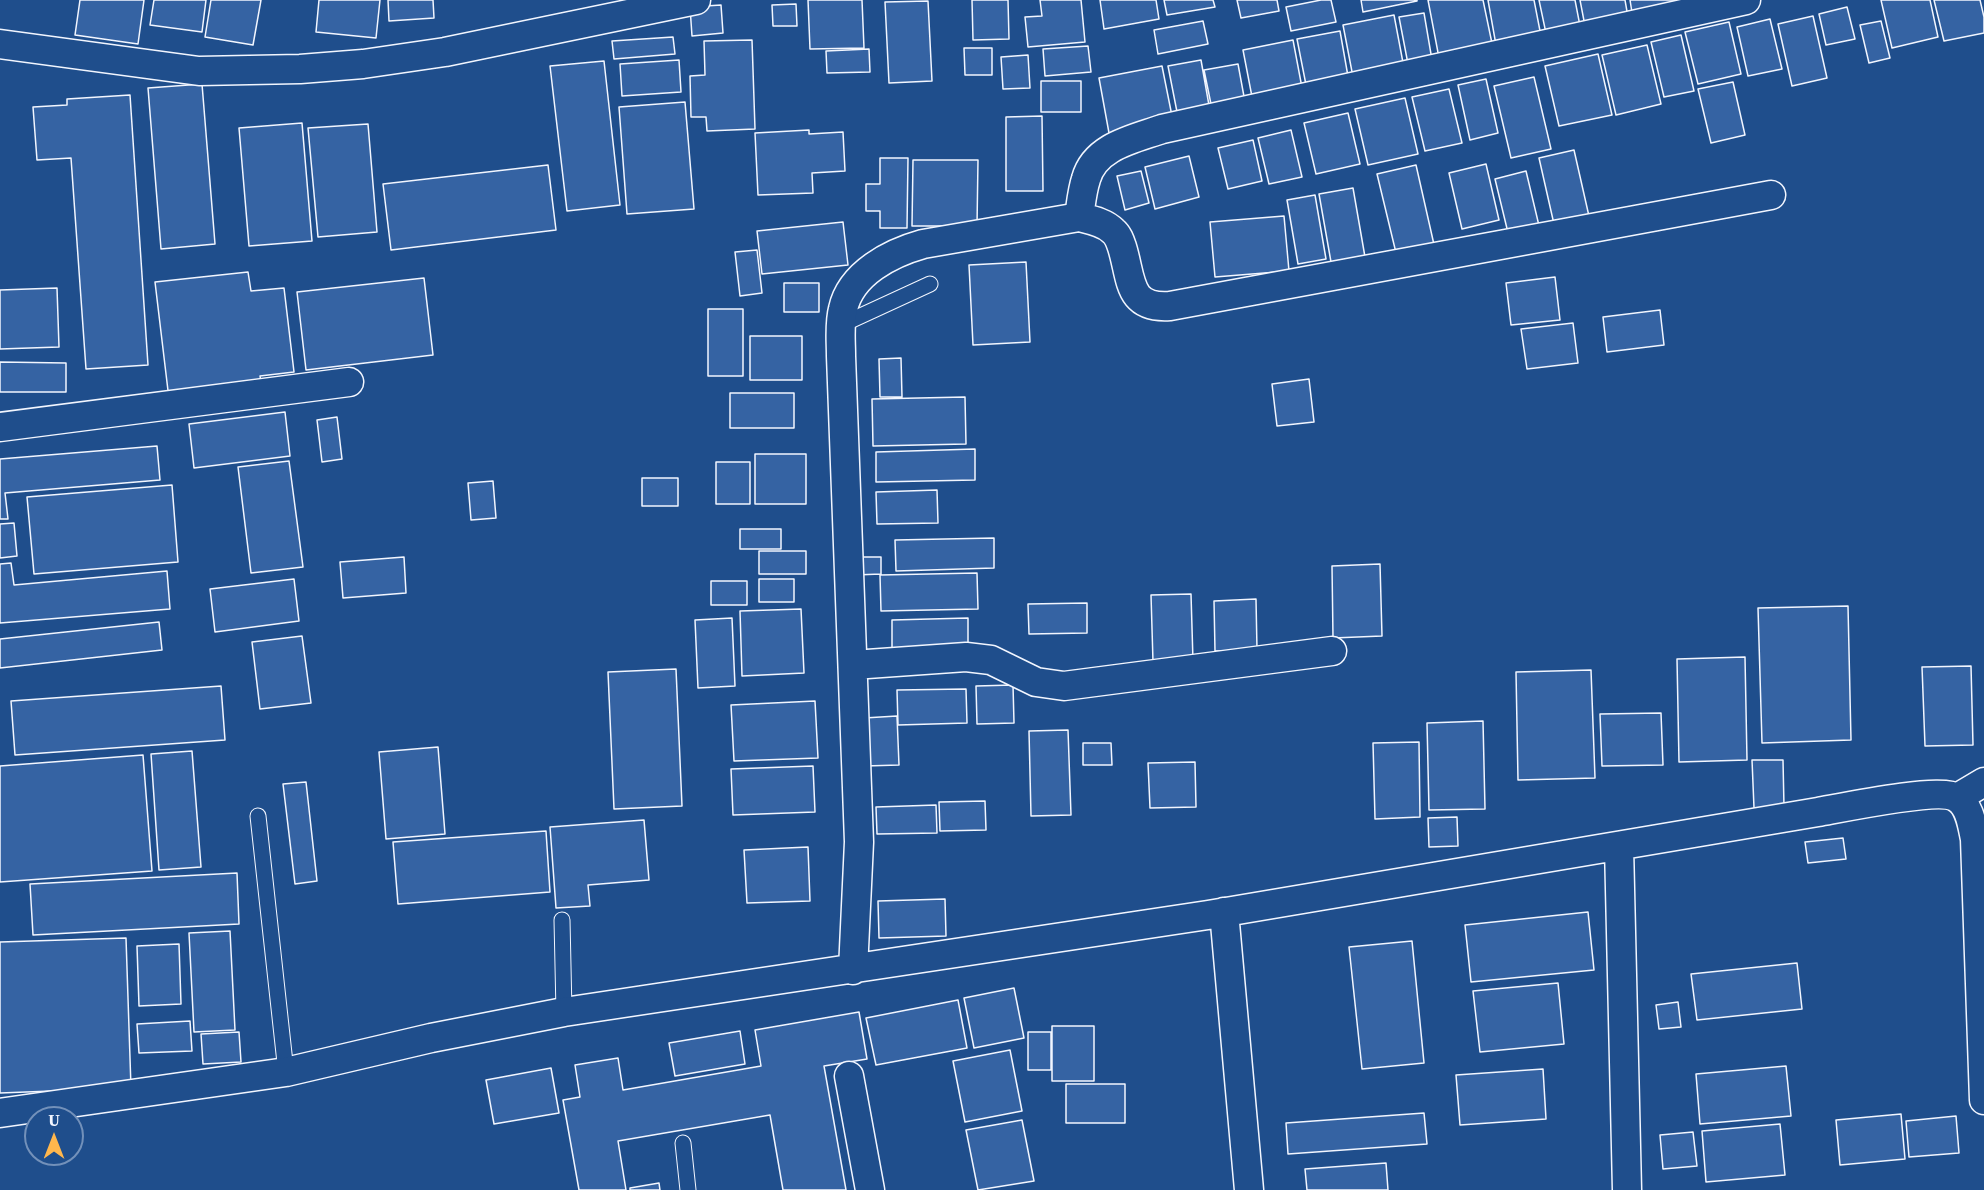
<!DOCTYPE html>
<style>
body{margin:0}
#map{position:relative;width:1984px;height:1190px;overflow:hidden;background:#1f4e8c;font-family:"Source Serif 4",serif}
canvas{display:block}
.north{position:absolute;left:24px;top:1106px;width:60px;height:60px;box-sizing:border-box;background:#1f4e8c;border:2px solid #7391ba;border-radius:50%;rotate:0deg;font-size:16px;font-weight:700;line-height:24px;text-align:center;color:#f2f6ff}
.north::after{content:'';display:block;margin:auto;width:21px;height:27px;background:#ffb74d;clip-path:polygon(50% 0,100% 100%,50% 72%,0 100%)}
</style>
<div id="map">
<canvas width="1984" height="1190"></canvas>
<div class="north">U</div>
</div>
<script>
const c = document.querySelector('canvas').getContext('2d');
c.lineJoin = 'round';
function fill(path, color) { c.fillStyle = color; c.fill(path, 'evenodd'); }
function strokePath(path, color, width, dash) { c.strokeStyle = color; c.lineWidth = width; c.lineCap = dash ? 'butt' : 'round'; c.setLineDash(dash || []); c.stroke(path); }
const building = new Path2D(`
 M80 0H144L138 44 75 35Z
 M154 0H206L202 32 150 25Z
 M211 0H261L253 45 205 37Z
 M319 0H380L376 38 316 32Z
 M388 0H433L434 18 389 21Z
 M808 0H862L864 48 810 49Z
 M972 0H1008L1009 39 973 40Z
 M1040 0H1081L1085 42 1028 47 1025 17 1042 16Z
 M1100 0H1156L1159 19 1104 29Z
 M1164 0H1213L1215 7 1167 15Z
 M1237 0H1277L1279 11 1241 18Z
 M1321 0H1331L1336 22 1291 31 1286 7Z
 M1361 0H1417V1L1363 12Z
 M1428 0H1483L1494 53 1440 63Z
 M1488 0H1534L1541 36 1496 45Z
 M1539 0H1575L1581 31 1547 38Z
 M1580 0H1625L1628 17 1585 26Z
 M1630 0H1675L1677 10 1633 19Z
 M1881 0H1930L1938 37 1892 48Z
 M1934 0H1980L1984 17V33L1944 41Z
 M928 1 932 81 889 83 885 2Z
 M796 4 797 26H773L772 5Z
 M721 5 723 33 692 36 690 7Z
 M1847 7 1855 39 1826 45 1819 14Z
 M1424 13 1432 60 1408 64 1399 17Z
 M1394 15 1404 68 1353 77 1343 25Z
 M1813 16 1827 78 1792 86 1778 24Z
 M1770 19 1782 69 1748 76 1737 27Z
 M1203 21 1208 44 1158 54 1154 30Z
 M1881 21 1890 58 1869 63 1860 25Z
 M1729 22 1741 74 1698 84 1685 32Z
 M1340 31 1349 82 1307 90 1297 39Z
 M1681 35 1694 91 1664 97 1651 42Z
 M673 37 675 54 614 59 612 41Z
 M752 40 755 129 707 131 706 117H691L690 76 705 75 704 41Z
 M1293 40 1303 93 1253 102 1243 50Z
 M1647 45 1661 104 1616 115 1602 55Z
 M1088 46 1091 72 1045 76 1043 49Z
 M964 48H992V75H965Z
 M869 49 870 72 827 73 826 51Z
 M1598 54 1612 115 1559 126 1545 66Z
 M1028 55 1030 88 1003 89 1001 57Z
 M679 60 681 92 622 96 620 64Z
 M1201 60 1210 111 1178 117 1168 66Z
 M604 61 620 205 567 211 550 66Z
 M1238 64 1245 102 1212 109 1204 70Z
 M1162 66 1173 121 1109 133 1099 78Z
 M1534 77 1551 149 1511 158 1494 86Z
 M1486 79 1498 133 1470 140 1458 85Z
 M1041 81H1081V112H1041Z
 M1733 82 1745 135 1711 143 1698 89Z
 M202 84 215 244 161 249 148 88Z
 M1449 89 1462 143 1425 151 1412 97Z
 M130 95 148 365 86 369 71 158 37 160 33 107 67 105V99Z
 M1405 98 1418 154 1368 165 1355 109Z
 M685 102 694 209 627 214 619 107Z
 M1348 113 1360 164 1316 174 1304 123Z
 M1042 116 1043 191H1006V117Z
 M302 123 312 241 249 246 239 128Z
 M368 124 377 232 318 237 308 128Z
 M809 130V134L843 132 845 171 812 173 813 193 758 195 755 133Z
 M1291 130 1302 177 1269 184 1258 138Z
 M1253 140 1262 181 1228 189 1218 148Z
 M1574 150 1591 225 1556 233 1539 158Z
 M1189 156 1199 197 1155 209 1145 167Z
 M880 158H908L907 228H880V211H866V184H880Z
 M913 160H978L977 226H912Z
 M1486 164 1499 220 1462 229 1449 173Z
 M548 165 556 230 391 250 383 184Z
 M1416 165 1435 249 1397 257 1377 174Z
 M1141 171 1149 203 1125 210 1117 176Z
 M1526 171 1541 234 1510 241 1495 179Z
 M1353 188 1365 257 1331 262 1319 194Z
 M1315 195 1326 259 1298 264 1287 200Z
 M1284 216 1289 271 1215 277 1210 222Z
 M843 222 848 265 762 274 757 231Z
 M757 250 762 293 740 296 735 252Z
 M1026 262 1030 342 973 345 969 265Z
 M248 272 251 291 284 288 294 372 260 376 262 389 169 399 155 282Z
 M1555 277 1560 320 1511 325 1506 283Z
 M424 278 433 355 306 370 297 292Z
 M784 283H819V312H784Z
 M57 288 59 347 0 349V290Z
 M708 309H743V376H708Z
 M1660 310 1664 345 1607 352 1603 317Z
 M1573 323 1578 363 1527 369 1521 329Z
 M750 336H802V380H750Z
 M901 358 902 397H880L879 359Z
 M0 362 66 363V392H0Z
 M1309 379 1314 422 1277 426 1272 384Z
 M730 393H794V428H730Z
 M965 397 966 444 873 446 872 399Z
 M285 412 290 456 194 468 189 424Z
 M337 417 342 459 322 462 317 420Z
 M157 446 160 480 5 493 8 519H0V459Z
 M975 449V480L876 482V452Z
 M755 454H806V504H755Z
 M289 461 303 567 251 573 238 467Z
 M716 462H750V504H716Z
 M642 478H678V506H642Z
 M493 481 496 518 471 520 468 483Z
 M172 485 178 562 34 574 27 497Z
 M937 490 938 523 877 524 876 492Z
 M14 523 17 556 0 558V524Z
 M740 529H781V549H740Z
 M994 538V568L896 571 895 540Z
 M759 551H806V574H759Z
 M404 557 406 593 343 598 340 562Z
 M855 557H881V574L855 575Z
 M11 563 14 585 167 571 170 609 0 623V564Z
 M1380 564 1382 636 1333 638 1332 566Z
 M977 573 978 609 881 611 880 575Z
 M294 579 299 621 215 632 210 589Z
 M759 579H794V602H759Z
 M711 581H747V605H711Z
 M1191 594 1193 661 1153 662 1151 595Z
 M1256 599 1257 650 1215 651 1214 601Z
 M1087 603V633L1029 634 1028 604Z
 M1848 606 1851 740 1762 743 1758 608Z
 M801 609 804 673 742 676 740 611Z
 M732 618 735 686 698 688 695 620Z
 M968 618V646L892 649V620Z
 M159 622 162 650 0 668V639Z
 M302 636 311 703 260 709 252 642Z
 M1745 657 1747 760 1679 762 1677 659Z
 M1971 666 1973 745 1925 746 1922 667Z
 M676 669 682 806 614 809 608 672Z
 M1591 670 1595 778 1518 780 1516 672Z
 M1013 685 1014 723 977 724 976 686Z
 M221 686 225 740 15 755 11 701Z
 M966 689 967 723 898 725 897 690Z
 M815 701 818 758 734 761 731 705Z
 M1661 713 1663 765 1602 766 1600 714Z
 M897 716 899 765 865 766 864 718Z
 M1483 721 1485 809 1429 810 1427 723Z
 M1068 730 1071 815 1031 816 1029 731Z
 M1419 742 1420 817 1375 819 1373 743Z
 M1083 743H1111L1112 765H1083Z
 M438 747 445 834 386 839 379 752Z
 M192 751 201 867 159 870 151 754Z
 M143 755 152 871 0 882V766Z
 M1752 760H1783L1784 807 1754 808Z
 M1195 762 1196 807 1150 808 1148 763Z
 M813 766 815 812 733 815 731 769Z
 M306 782 317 881 295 884 283 784Z
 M985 801 986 830 940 831 939 802Z
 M936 805 937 833 877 834 876 807Z
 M1457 817 1458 846 1429 847 1428 818Z
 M644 820 649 880 588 885 590 906 556 908 550 827Z
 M546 831 550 892 398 904 393 842Z
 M1843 838 1846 859 1808 863 1805 842Z
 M808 847 810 901 747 903 744 850Z
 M237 873 239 924 33 935 30 884Z
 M945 899 946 936 879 938 878 901Z
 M1588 912 1594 970 1471 982 1465 925Z
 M230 931 235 1030 194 1032 189 933Z
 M126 938 131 1088 0 1093V942Z
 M1412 941 1424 1063 1362 1069 1349 947Z
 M179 944 181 1004 139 1006 137 946Z
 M1797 963 1802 1009 1697 1020 1691 974Z
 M1558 983 1564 1044 1480 1052 1473 991Z
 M1014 988 1024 1038 974 1048 964 998Z
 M958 1000 967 1048 876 1065 866 1018Z
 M1678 1002 1681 1027 1659 1029 1656 1005Z
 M859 1012 867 1059 824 1066 846 1190H783L770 1115 618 1141 626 1190H579L563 1100 580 1097 575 1065 618 1058 623 1090 761 1066 755 1030Z
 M190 1021 192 1051 139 1053 137 1024Z
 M1052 1026H1094V1081H1052Z
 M740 1031 745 1064 675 1076 669 1043Z
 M239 1032 241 1062 203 1064 201 1034Z
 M1028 1032H1051V1070H1028Z
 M1010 1050 1022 1111 965 1122 953 1061Z
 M1786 1066 1791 1116 1700 1124 1696 1074Z
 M551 1068 559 1113 494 1124 486 1080Z
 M1543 1069 1546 1119 1460 1125 1456 1075Z
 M1066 1084H1125V1123H1066Z
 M1424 1113 1427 1144 1288 1154 1286 1123Z
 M1901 1114 1905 1159 1840 1165 1836 1120Z
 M1956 1116 1959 1153 1909 1157 1906 1121Z
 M1022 1120 1034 1181 978 1190 966 1130Z
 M1780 1124 1785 1175 1706 1182 1702 1131Z
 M1693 1132 1697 1166 1663 1169 1660 1135Z
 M1386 1163 1388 1190H1307L1305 1169Z
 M659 1183 660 1190H630V1188Z`);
fill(building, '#3563a3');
strokePath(building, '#f2f6ff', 1.5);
const lane = new Path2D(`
 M841 325 930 284
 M258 816 286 1072
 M562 920 564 1012
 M683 1143 688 1190`);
const street = new Path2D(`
 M0 44 199 71 300 69 363 64 445 52 696 0
 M1079 217C1081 204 1082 191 1086 179 1095 146 1134 139 1162 129L1746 0
 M0 427 349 382
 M853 665 966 657 991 660 1036 682 1064 686 1332 651
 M1957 798 1984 782
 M1619 846 1627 1190
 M1224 912 1249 1190
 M853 970 859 842 841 356C841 341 839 324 843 309 851 273 891 253 923 244L1079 217C1091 220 1104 222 1113 231 1118 235 1120 241 1122 247 1132 279 1127 309 1170 306L1771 195
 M849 1076 870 1190
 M0 1113 286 1072 431 1038 564 1012 1208 915 1818 812C1841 808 1940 787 1957 798 1970 806 1972 825 1975 839L1984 1100`);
strokePath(lane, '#f2f6ff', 17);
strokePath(street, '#f2f6ff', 31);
strokePath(lane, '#1f4e8c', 15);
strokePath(street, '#1f4e8c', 28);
</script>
